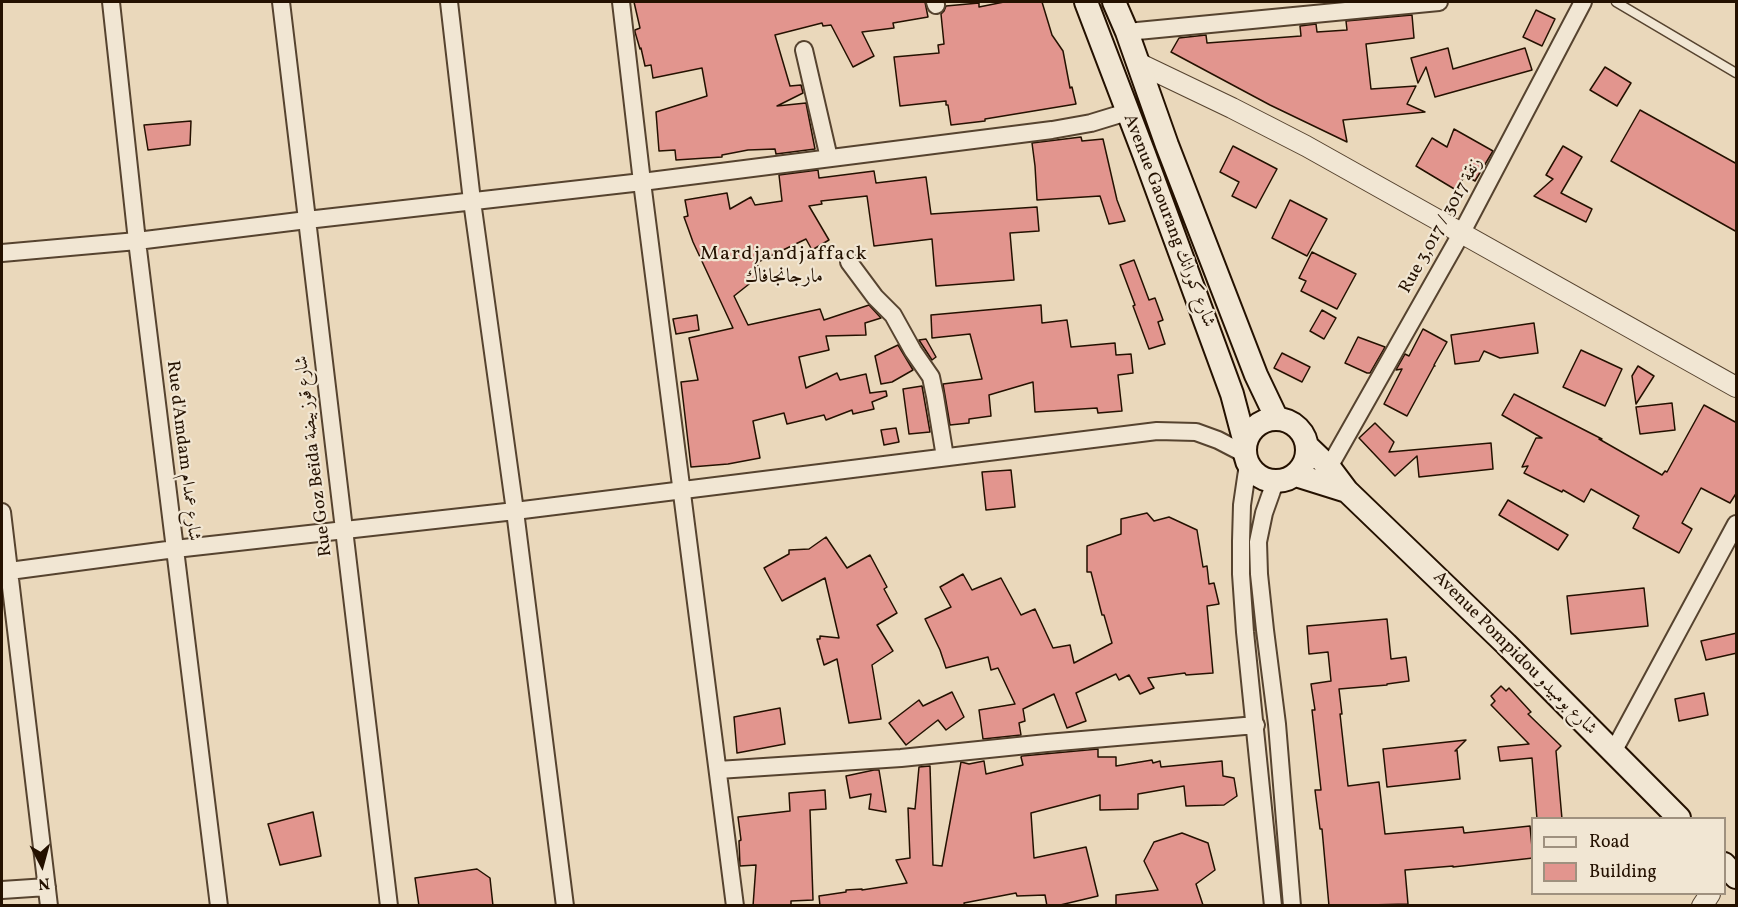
<!DOCTYPE html>
<meta charset="utf-8">
<style>
body{margin:0}
#map{position:relative;width:1738px;height:907px;overflow:hidden;background:#ead8bb;font-family:Vollkorn,serif}
canvas{display:block}
.frame{position:absolute;inset:0;border:3px solid #241100;pointer-events:none}
.legend{position:absolute;left:1531px;top:817px;width:195px;height:78px;box-sizing:border-box;background:#f1e6d3;border:2px solid #9f917f;margin:0;padding:8px 10px;list-style:none;font-size:18px;color:#241100}
.legend li{display:flex;align-items:center;gap:12px;height:30px}
.legend b{width:30px;border:2px solid #9f917f}
.north{position:absolute;left:12px;top:835px;width:60px;height:60px;-webkit-text-stroke:4px #f1e6d3;paint-order:stroke;rotate:174deg;font-size:16px;font-weight:700;line-height:24px;text-align:center;color:#241100}
.north::after{content:'';display:block;margin:auto;width:21px;height:27px;background:#241100;clip-path:polygon(50% 0,100% 100%,50% 72%,0 100%)}
</style>
<div id="map">
<canvas width="1738" height="907"></canvas>
<div class="frame"></div>
<ul class="legend">
<li><b style="height:8px;background:#f1e6d3"></b>Road</li>
<li><b style="height:16px;background:#e2958e"></b>Building</li>
</ul>
<div class="north">N</div>
</div>
<script>
const c = document.querySelector('canvas').getContext('2d');
c.lineJoin = 'round';
function fill(path, color) { c.fillStyle = color; c.fill(path, 'evenodd'); }
function strokePath(path, color, width, dash) { c.strokeStyle = color; c.lineWidth = width; c.lineCap = dash ? 'butt' : 'round'; c.setLineDash(dash || []); c.stroke(path); }
function label(font, color, halo, rows, align = 'center') {
  c.font = font + ' Vollkorn,Amiri,serif'; c.lineWidth = 4.5; c.setLineDash([]); c.textBaseline = 'middle'; c.strokeStyle = halo; c.fillStyle = color; for (const [text, x, y, turn = 0] of rows) {
    c.save(); c.translate(x, y); c.rotate((+turn || 0) * Math.PI / 180); c.textAlign = isNaN(turn) ? turn : align; if (halo) c.strokeText(text, 0, 0); c.fillText(text, 0, 0); c.restore();
  }
}
const building = new Path2D(`
 M634 2H925L928 17 893 23 894 28 862 32 874 56 853 67 831 25 823 26 822 23 775 35 790 86 801 85 803 93 777 106 806 103 815 149 776 154 775 149 748 150 722 155V157L676 160 675 150 659 151 656 112 707 96 702 68 653 78 651 65 645 66 641 48 640 49 635 32V30L640 28Z
 M1004 2H1042L1052 35 1063 51 1070 88 1072 87 1076 104 985 119V121L951 125 948 105H946V101L900 106 894 57 939 53 938 45 944 44 941 14 944 11 946 6 979 3V7Z
 M1536 10 1555 19 1542 46 1523 37Z
 M1412 15 1414 38 1366 44 1371 89 1416 86 1407 104 1425 112 1343 120 1347 142 1270 105 1171 52 1179 38 1206 35 1207 43 1301 36 1300 26 1316 24 1317 32 1347 30 1346 21Z
 M1448 48 1453 69 1525 48 1532 70 1435 97 1426 67 1418 83 1411 58Z
 M1605 67 1631 83 1617 106 1590 90Z
 M1640 110 1737 164V232L1611 161Z
 M191 121 190 145 148 150 144 125Z
 M1454 129 1493 151 1475 181 1465 175 1456 190 1416 166 1432 138 1447 147Z
 M1081 137 1082 141 1103 139 1117 200 1125 221 1109 224 1100 196 1037 200 1035 166 1032 143Z
 M1233 146 1277 169 1256 208 1232 196 1239 182 1220 172Z
 M1563 146 1582 157 1561 193 1592 209 1586 222 1534 196 1553 179 1546 175Z
 M818 170 819 178 874 171 876 183 926 177 931 214 1037 207 1039 231 1010 233 1014 280 936 286 932 239 874 246 867 196 821 201 822 204 809 206 829 240 812 250 806 239 756 263 763 273 734 296 748 325 820 309 824 320 869 305 881 318 865 323 866 335 826 336 829 350 799 357 806 388 837 373 840 380 866 374 870 393 886 391 887 396 872 402 874 409 853 414 852 410 826 420 824 415 787 424 784 413 753 421 760 458 728 464 691 467 681 382 698 380 689 338 733 328 693 242 684 217 688 216 685 200 727 193 730 209 751 197 755 205 782 201 779 175Z
 M1290 200 1327 219 1307 256 1272 238Z
 M1312 252 1356 274 1337 309 1301 291 1306 281 1299 278Z
 M1134 260 1149 300 1155 298 1163 320 1158 322 1165 344 1149 349 1133 306 1135 305 1120 265Z
 M1041 305 1042 323 1067 320 1071 347 1115 343 1116 355 1131 354 1133 373 1118 375 1122 411 1098 413 1097 408 1035 412 1033 382 989 395 991 416 969 419V423L950 425 943 384 982 379 970 334 932 338 931 315Z
 M1322 310 1336 318 1324 339 1310 331Z
 M697 315 699 330 676 334 673 319Z
 M1534 323 1538 353 1500 358 1484 351 1479 361 1455 364 1451 335Z
 M1423 329 1447 342 1434 365 1435 366H1434L1407 416 1384 404 1402 369 1396 370 1405 354 1409 356Z
 M1358 337 1385 347 1370 373H1367L1345 363Z
 M926 339 936 357 932 360 919 340Z
 M898 345 913 370 892 382 881 384 875 356Z
 M1581 350 1622 369 1605 406 1563 387Z
 M1282 353 1310 367 1302 382 1274 368Z
 M1638 366 1654 376 1636 404 1632 376Z
 M922 386 930 432 909 434 903 389Z
 M1514 394 1602 439H1599L1662 475 1665 471 1667 472 1704 405 1737 423V492L1730 503 1701 488 1682 523 1692 529 1679 553 1633 528 1639 516 1591 489 1584 502 1563 490 1562 492 1524 473 1528 466 1522 467 1536 438H1542L1502 415Z
 M1672 403 1675 430 1640 434 1636 407Z
 M1375 423 1394 442 1389 452 1491 443 1493 469 1419 477 1417 456 1395 476 1359 438Z
 M896 428 899 442 884 445 881 430Z
 M1011 470 1015 507 986 510 982 472Z
 M1508 500 1568 535 1558 550 1499 515Z
 M1147 513 1154 521 1169 517 1197 530 1203 567 1207 566 1209 584 1214 583 1219 604 1207 606 1213 673 1186 675 1185 673 1148 678 1154 688 1140 694 1129 675 1119 680 1116 674 1076 693 1086 721 1067 728 1054 694 1023 709 1025 721 1019 723 1021 735 983 739 979 710 1015 704 998 668 991 670 988 657 946 668 940 650 925 619 951 607 940 587 963 574 972 590 1001 578 1021 615 1035 609 1053 648 1070 645 1074 663 1112 643 1104 615H1102L1091 572H1087V546L1121 534V519Z
 M826 537 847 568 870 555 887 587 884 589 897 613 877 625 893 651 872 665 881 719 849 723 837 659 824 665 817 639H820V636L839 638 825 578 782 601 764 568 789 554V550L809 549Z
 M1644 588 1648 626 1571 634 1567 596Z
 M1387 619 1391 659 1406 657 1409 681 1387 684V685L1339 689 1342 714H1340L1348 786 1379 782 1385 834 1463 827 1464 833 1530 826 1533 858 1453 867V866L1405 870 1408 904 1329 906 1322 829H1320L1315 790H1321L1312 710H1315L1311 684 1331 681 1328 652 1309 654 1307 626Z
 M1737 633V653L1706 660 1701 641Z
 M1501 686 1506 691 1509 688 1531 712 1528 714 1561 746 1556 751 1562 819H1537L1532 758 1500 761 1498 747 1529 744 1491 705 1495 701 1491 696Z
 M952 692 964 717 946 730 938 720 906 745 889 723 919 700 923 706Z
 M1704 693 1708 715 1679 721 1675 699Z
 M780 708 785 744 737 753 734 717Z
 M1466 740 1455 751 1457 750 1460 779 1387 787 1383 749Z
 M1098 749V757H1116V766L1152 760 1153 763 1160 761 1161 767 1222 761 1223 776 1234 778 1237 796 1224 805 1186 806 1184 786 1138 794V809L1100 810V795L1031 813 1034 858 1086 847 1098 896 1056 906H1047L1045 895 1017 896 1016 893 964 903 965 906H820L819 896 846 892V890L862 889V890L907 883 896 860 910 858 908 808 915 809 919 767 930 766 933 865 942 866 961 762 969 764 984 761 986 774 1023 765 1021 757 1022 756Z
 M874 770H879L886 812 869 809 871 794 850 798 846 776Z
 M825 790 826 809 810 810 813 900 791 901V906H753L756 865 740 866 739 841 741 840 738 817 790 811 789 793Z
 M313 812 321 856 280 865 268 824Z
 M1182 833 1208 843 1215 870 1196 884 1203 905H1116V895L1158 890 1144 861 1154 842Z
 M477 869 490 878 493 906H419L415 878Z`);
fill(building, '#e2958e');
strokePath(building, '#241100', 1.5);
const service = new Path2D(`
 M1616 2 1736 73`);
const minor = new Path2D(`
 M111 2 137 241 219 906
 M281 2 389 906
 M449 2 472 201 515 511 565 906
 M621 2 642 182 735 906
 M935 2 936 5
 M1127 32 1439 2
 M804 50 829 158
 M2 253 137 241 307 220 642 182 1052 130 1091 123 1127 112
 M849 262 875 297 893 315 913 351 931 377 935 396 945 457
 M1248 464 1242 505 1241 541V574L1245 632 1273 906
 M1329 467 1461 234 1583 2
 M1275 482 1264 513 1258 542 1259 574 1265 630 1277 724 1292 906
 M2 512 49 906
 M2 572 175 549 515 511 1157 431 1196 432 1218 440 1245 454
 M1613 752 1736 524
 M718 770 901 758 1047 743 1256 725
 M2 890 47 887`);
const tertiary = new Path2D(`
 M1138 63 1232 108 1306 146 1736 387
 M1702 906 1710 894`);
const secondary = new Path2D(`
 M1086 2 1144 154 1232 394 1245 443
 M1114 2 1127 32 1167 145 1256 375 1277 419
 M1245 450a31 31 0 1 1 62 0a31 31 0 1 1-62 0Z
 M1307 446 1329 467 1347 491 1506 644 1679 818
 M1296 475 1347 491
 M1724 864 1736 877`);
strokePath(service, '#56432f', 11);
strokePath(minor, '#56432f', 20);
strokePath(tertiary, '#56432f', 22);
strokePath(secondary, '#241100', 26);
strokePath(service, '#f1e6d3', 8);
strokePath(minor, '#f1e6d3', 16);
strokePath(tertiary, '#f1e6d3', 20);
strokePath(secondary, '#f1e6d3', 22);
label('18px', '#241100', '#f1e6d3', [
 ["Avenue Gaourang شارع كورانك",1168,221,69],
 ["Rue 3,017 / زنقة 3017",1442,226,-61],
 ["Rue d'Amdam شارع عمدام",182,451,83],
 ["Rue Goz Beïda شارع قوز بيضة",315,456,-97],
 ["Avenue Pompidou شارع بومبيدو",1514,654,45]
]);
c.letterSpacing = '1.5px';
label('20px', '#241100', '#f1e6d3', [
 ["Mardjandjaffack",784,255],
 ["مارجانجافاك",784,278]
]);
c.letterSpacing = '0px';
</script>
